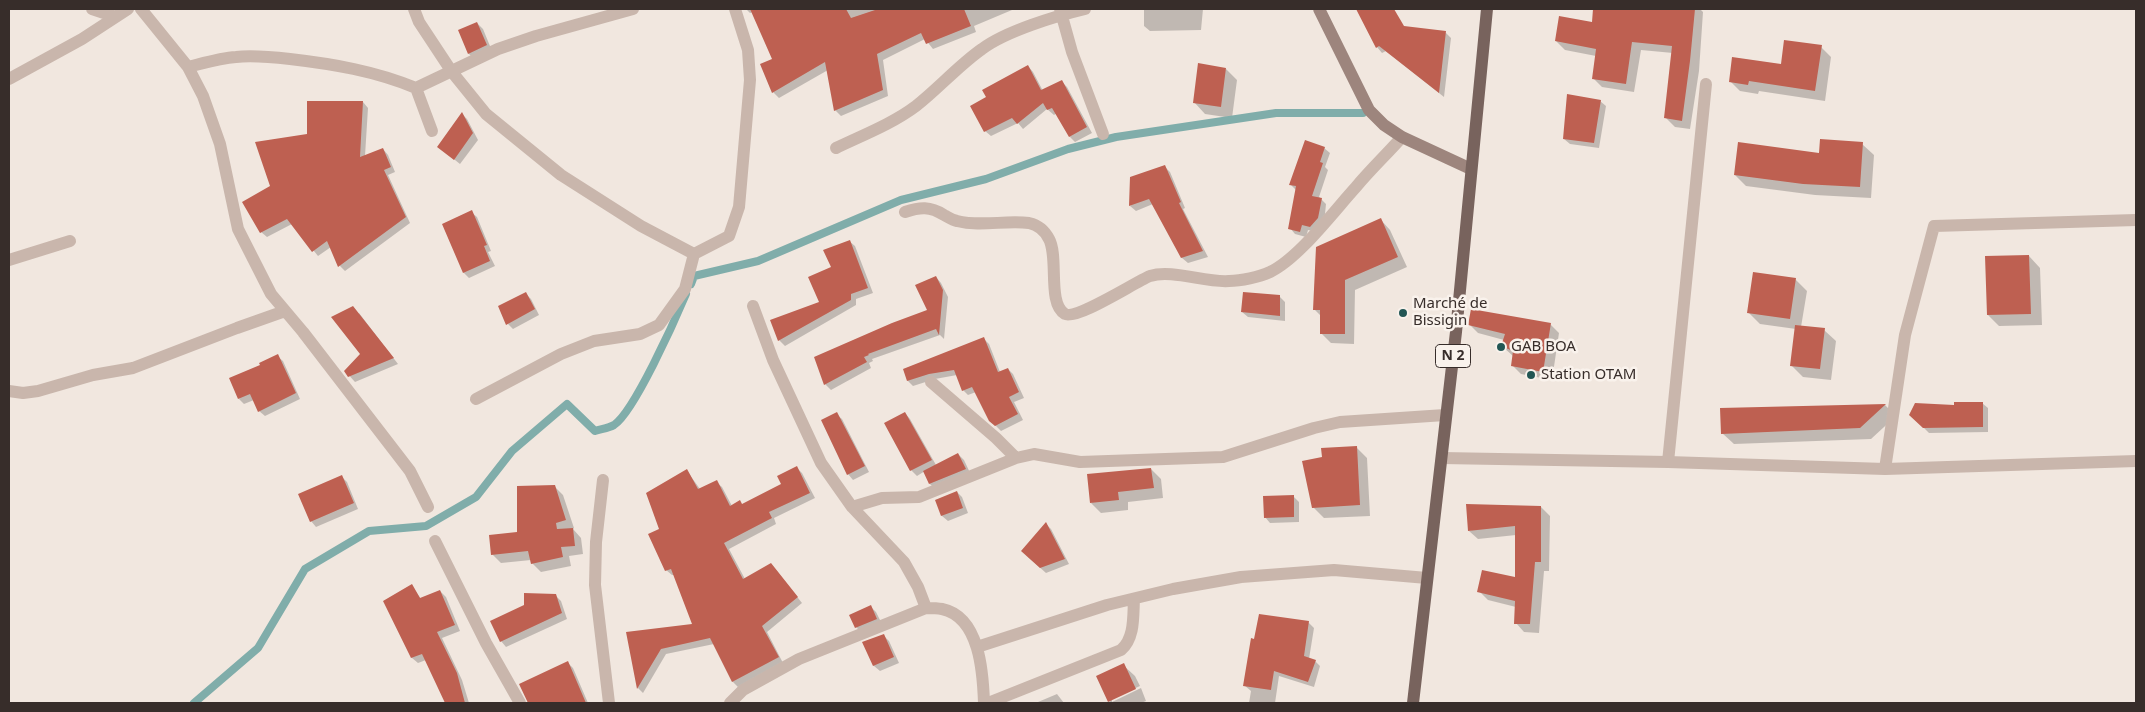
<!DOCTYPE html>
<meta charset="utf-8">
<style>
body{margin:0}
#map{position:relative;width:2145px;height:712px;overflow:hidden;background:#f1e7df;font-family:"Noto Sans",sans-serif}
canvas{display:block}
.frame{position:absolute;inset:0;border:10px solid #372d2a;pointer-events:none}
</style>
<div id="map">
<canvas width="2145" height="712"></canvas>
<div class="frame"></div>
</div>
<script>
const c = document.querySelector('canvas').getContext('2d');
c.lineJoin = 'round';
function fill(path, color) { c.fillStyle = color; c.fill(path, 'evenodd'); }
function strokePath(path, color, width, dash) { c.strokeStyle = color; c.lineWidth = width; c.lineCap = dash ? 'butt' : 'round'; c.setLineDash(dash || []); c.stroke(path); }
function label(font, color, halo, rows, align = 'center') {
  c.font = font + ' "Noto Sans",sans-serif'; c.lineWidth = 5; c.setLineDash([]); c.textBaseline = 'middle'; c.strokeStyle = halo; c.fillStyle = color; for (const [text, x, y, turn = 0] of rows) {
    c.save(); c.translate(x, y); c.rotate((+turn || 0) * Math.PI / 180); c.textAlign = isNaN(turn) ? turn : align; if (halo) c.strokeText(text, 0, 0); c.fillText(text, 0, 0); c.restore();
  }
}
fill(new Path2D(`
 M746 9H776L780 20 835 12 834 9 1012 10 974 26 976 32 933 49 925 39 883 60 888 96 841 116 835 110 828 70 779 98 773 92V59L753 12 750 13Z
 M1144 9H1203L1201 30 1150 31 1144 26Z
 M1386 9H1389L1394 13 1402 27 1446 33 1451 38 1444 97 1386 51 1382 53 1377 47 1363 21Z
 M1594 9H1700L1703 12 1699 71 1690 129 1675 127 1666 118 1673 53 1641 50 1634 92 1602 87 1593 78 1596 56 1565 50 1556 41 1593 23Z
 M477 23 483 29 492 51 474 59 469 54 460 30Z
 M1821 47 1831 57 1825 101 1759 91 1758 94 1740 91 1730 81 1782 66Z
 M1028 66 1033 72 1043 91 1061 81 1067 87 1092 133 1075 142 1070 137 1057 113 1054 115 1047 109 1023 129 1018 123 991 136 985 131 987 98Z
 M1226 69 1237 80 1232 118 1205 114 1194 102Z
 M1600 101 1606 106 1599 148 1570 144 1564 139Z
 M363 102 368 108 365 156 383 149 388 155 395 172 388 175 410 223 345 271 340 266 331 247 318 256 292 224 267 237 261 232 272 187 309 135Z
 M462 114 467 119 478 140 460 164 445 152Z
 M1862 144 1874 155 1871 198 1815 195 1746 186 1735 175Z
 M1324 148 1330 153 1325 167 1328 170 1319 197 1326 204 1324 224 1316 232 1308 230 1306 237 1295 234 1290 228 1297 191 1291 185Z
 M1164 166 1170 172 1185 208 1183 209 1208 257 1188 263 1182 258 1153 204 1136 211 1130 206Z
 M471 212 477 217 491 251 488 252 495 266 469 278 464 273 443 225Z
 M1381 220 1390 230 1407 267 1355 290 1354 344 1331 343 1321 333V316L1314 309Z
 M849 241 855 246 873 293 856 299V305L785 346 779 340 772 320 821 302 833 267Z
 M2029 256 2040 268 2042 325 1999 326 1988 315Z
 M936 277 941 283 948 297 944 339 940 335 872 359 873 361 869 363 871 368 831 390 825 384 815 358 929 311Z
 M1795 279 1807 291 1801 327 1824 330 1836 341 1831 380 1803 377 1791 365 1796 329 1760 324 1748 312Z
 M525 293 531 299 539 315 513 329 508 324Z
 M1279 296 1285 302V321L1248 317 1242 312Z
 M359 313 398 364 355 382 345 371 362 355Z
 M1550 324 1559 333 1552 380 1521 374 1512 365 1513 356 1502 346 1504 340 1478 333 1470 325Z
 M984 339 989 344 1000 372 1008 369 1013 374 1024 398 1014 402 1023 420 1001 431 993 423 976 392 968 395 963 390 957 375 935 379 913 386 908 381 904 369Z
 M277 356 283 361 300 399 265 416 259 411 254 400 244 404 239 399 262 366Z
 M1982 403 1988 408V432L1929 433 1911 415 1955 406Z
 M1885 405 1896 416 1871 439 1734 444 1722 433V409Z
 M905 413 910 419 936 465 958 454 964 460 971 475 935 489 930 484 925 471 917 476 911 470 886 424Z
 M836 414 842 419 869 472 853 480 848 474Z
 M1356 447 1367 458 1370 516 1324 518 1313 507 1323 458Z
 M797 468 802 473 815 498 774 518 776 524 729 549 745 579 776 570 802 603 767 632 783 663 738 687 733 682 714 644 666 654 643 693 638 688 628 633 694 626 674 575H672L666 570 661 530 687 471 700 489 716 482 722 487 732 506 743 505 782 485Z
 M1151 469 1161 479 1163 498 1128 502V510L1101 513 1091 503Z
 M342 477 347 482 358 509 316 527 311 521Z
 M554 486 563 495 574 528 573 529 581 538 583 554 569 556 571 566 541 572 532 563 531 560 501 563 492 554 518 534Z
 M957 492 962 497 968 513 948 521 942 516 936 500Z
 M1293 496 1299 502V522L1270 523 1265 517Z
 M1541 507 1550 516 1549 571H1544L1539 633 1524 632 1516 623V607L1488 600 1479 591 1516 578V535L1478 539 1469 531Z
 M1046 524 1051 529 1069 564 1046 573 1028 557Z
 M411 585 421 599 440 591 446 597 460 631 442 638 462 680 469 703H446L426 660 418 663 412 658 384 601Z
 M555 595 561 601 567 619 506 647 501 641Z
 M871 607 876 612 882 624 862 633 856 627Z
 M1308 622 1314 628 1309 659 1315 661 1320 666 1314 687 1279 676 1275 703H1249L1251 691 1244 685Z
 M883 635 889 641 899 663 880 671 874 666 864 643Z
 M568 663 573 668 588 703H528V699Z
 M1123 665 1135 676 1140 686 1112 699V702L1141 688 1146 701 1141 703H1111L1109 701Z
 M1057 694 1064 703H1039L1038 702Z`), '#0003');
strokePath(new Path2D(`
 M691 284 694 276 758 261 901 200 986 179 1068 149 1116 137 1276 113H1363
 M194 703 258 648 305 569 369 531 426 526 476 497 512 451 567 404 595 431C601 429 609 428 614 425 634 412 675 320 686 294`), '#80adaa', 8);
fill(new Path2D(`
 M750 9H846L851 18 878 9H964L971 26 926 44 921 33 877 54 883 90 834 111 825 62 772 93 760 64 772 59Z
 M1356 9H1394L1404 26 1446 31 1439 93 1379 46 1376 48Z
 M1593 9H1695L1690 61 1682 121 1664 118 1672 46 1632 42 1626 84 1592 79 1596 49 1555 41 1559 16 1592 22Z
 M477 22 487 45 468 54 458 30Z
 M1784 40 1822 45 1815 91 1749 81 1748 85 1729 82 1732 57 1781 64Z
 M1198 63 1226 68 1221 107 1193 103Z
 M1028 65 1041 90 1062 80 1087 127 1069 137 1052 108 1047 110 1043 103 1017 124 1012 118 984 132 970 106 986 97 982 90Z
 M1567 94 1601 100 1594 143 1563 139Z
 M307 101H363L360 157 383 148 391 167 384 170 406 217 338 267 327 241 312 252 287 219 260 233 242 202 270 186 255 142 307 134Z
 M462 112 473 133 454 160 437 147Z
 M1820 139 1863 142 1860 187 1803 184 1734 175 1738 142 1819 153Z
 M1305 140 1325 147 1320 162 1323 163 1312 196 1322 198 1318 218 1310 227 1302 225 1300 232 1288 229 1296 186 1289 185Z
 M1165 165 1181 202 1179 203 1203 251 1181 258 1149 199 1129 206 1130 177Z
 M472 210 487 245 484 246 490 261 463 273 442 224Z
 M1381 218 1398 257 1345 280V334H1320V310H1313L1316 247Z
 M850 240 868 288 851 294V300L778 341 770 320 819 302 808 277 831 267 823 250Z
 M2029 255 2031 314 1987 315 1985 256Z
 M1753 272 1796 278 1790 319 1747 313Z
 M936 276 943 290 939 335 936 329 868 354 869 355 864 357 867 362 824 385 814 357 892 323 927 310 915 285Z
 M526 292 535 309 506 325 498 306Z
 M1243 292 1280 295V316L1241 312Z
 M353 306 394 358 348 377 344 371 360 354 331 317Z
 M1471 309 1551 323 1543 372 1511 366 1513 351 1501 346 1505 334 1468 325Z
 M1795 325 1825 328 1820 369 1790 366Z
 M984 337 998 372 1008 368 1019 392 1009 397 1018 414 995 426 989 421 972 387 962 391 954 370 929 374 907 381 903 369Z
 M278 354 296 393 258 412 250 394 238 399 229 378 260 365 259 363Z
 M1954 402H1983V427L1923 428 1909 415 1915 403 1954 405Z
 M1886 404 1860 428 1721 434 1720 408Z
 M837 412 865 466 847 475 821 420Z
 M905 412 932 460 910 471 884 423Z
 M1357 446 1360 505 1312 508 1302 461 1322 457 1321 448Z
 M958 453 966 469 929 484 923 471Z
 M797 466 810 493 769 512 772 518 724 543 743 579 771 563 798 597 762 626 779 657 732 682 710 638 661 649 637 689 626 632 692 624 671 569 665 571 648 534 659 529 646 493 687 469 698 489 717 480 730 506 740 500 742 504 781 484 777 476Z
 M1151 468 1154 488 1118 492 1119 500 1090 503 1087 474Z
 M342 475 354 503 310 522 298 494Z
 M555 485 566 520 556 523 557 529 573 528 575 546 561 547 563 557 531 564 528 551 491 555 489 535 517 532V486Z
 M957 491 963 508 941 516 935 500Z
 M1294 495V517L1264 518 1263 496Z
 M1466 504 1541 506V562H1535L1530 624H1514L1515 601 1477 592 1482 570 1515 577V526L1468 531Z
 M1046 522 1065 559 1040 568 1021 551Z
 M412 584 420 598 440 590 455 625 437 632 457 673 465 703H445L422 654 411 658 383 601Z
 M524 593 556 594 562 613 500 642 490 621 524 605Z
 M871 605 877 619 855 628 849 615Z
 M1259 614 1309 621 1304 656 1316 660 1308 682 1274 671 1271 690 1243 686 1251 638 1254 639Z
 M884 634 894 657 873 666 862 642Z
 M568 661 586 703H528L519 684Z
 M1124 663 1136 689 1108 702 1096 676Z`), '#be6051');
strokePath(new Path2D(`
 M92 9 116 17
 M141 9 188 67 203 96 220 144 238 229 271 294 303 332 410 471 428 507
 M414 9 419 22 452 72 486 114 561 175 641 226 694 254
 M1060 9 1072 52 1103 134
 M188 67C204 63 220 58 236 57 254 55 272 57 290 59 333 64 375 71 416 88L432 131
 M9 79 82 39 128 9
 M416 88 498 49 536 36 633 9
 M836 148C863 135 892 124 916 106 939 88 959 65 982 49 1006 31 1056 16 1085 9
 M905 212C920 207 930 206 944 215 948 217 952 220 957 221 981 227 1005 220 1029 223 1038 225 1045 231 1049 239 1059 257 1047 304 1065 314 1077 320 1135 282 1150 276 1172 269 1206 283 1229 281 1241 281 1259 277 1270 272 1299 258 1334 211 1356 187 1370 170 1387 154 1402 137
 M9 260 70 241
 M753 306 773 360 821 463 852 507 904 562 918 587 926 608
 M931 382 996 438 1016 458
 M9 391 23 393 38 391 93 375 133 368 237 328 285 311
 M476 399 561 354 594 341 640 334 659 325 685 289 694 254 729 236 739 207 750 80 748 50 735 9
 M1442 458 1668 462 1885 469 2136 461
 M1668 462 1706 84
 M1885 469 1905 335 1934 226 2136 220
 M603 480 596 542 595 585 609 703
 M852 507 882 498 919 497 1016 458 1034 454 1080 462 1223 457 1314 428 1340 422 1445 415
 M435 541 486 643 520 703
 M977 647 1107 605 1173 589 1241 577 1334 570 1427 578
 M730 703 743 690 799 659 926 608C931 608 937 608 942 609 980 617 983 673 984 703
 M988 703 1121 650C1135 638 1133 616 1134 599`), '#c9b6ac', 12);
strokePath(new Path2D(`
 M1319 9 1369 110 1384 125 1402 137 1471 169`), '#9d857d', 12);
strokePath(new Path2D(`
 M1413 703 1456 332 1487 9`), '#78635d', 12);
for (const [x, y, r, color] of [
 [1403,313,5,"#225654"],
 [1501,347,5,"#225654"],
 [1531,375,5,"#225654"]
]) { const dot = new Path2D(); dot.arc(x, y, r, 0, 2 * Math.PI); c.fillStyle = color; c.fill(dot); strokePath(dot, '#f9f2ec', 2); }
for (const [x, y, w] of [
 [1453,356,35]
]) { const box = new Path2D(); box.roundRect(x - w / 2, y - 11.5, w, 23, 4); c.fillStyle = '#f9f2ec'; c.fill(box); strokePath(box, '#372d2a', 1); }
label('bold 14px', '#372d2a', null, [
 ["N 2",1453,356]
]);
label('15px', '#372d2a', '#f9f2ec', [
 ["Marché de",1413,304],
 ["Bissigin",1413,321],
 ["GAB BOA",1511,347],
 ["Station OTAM",1541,375]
], 'left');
</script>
